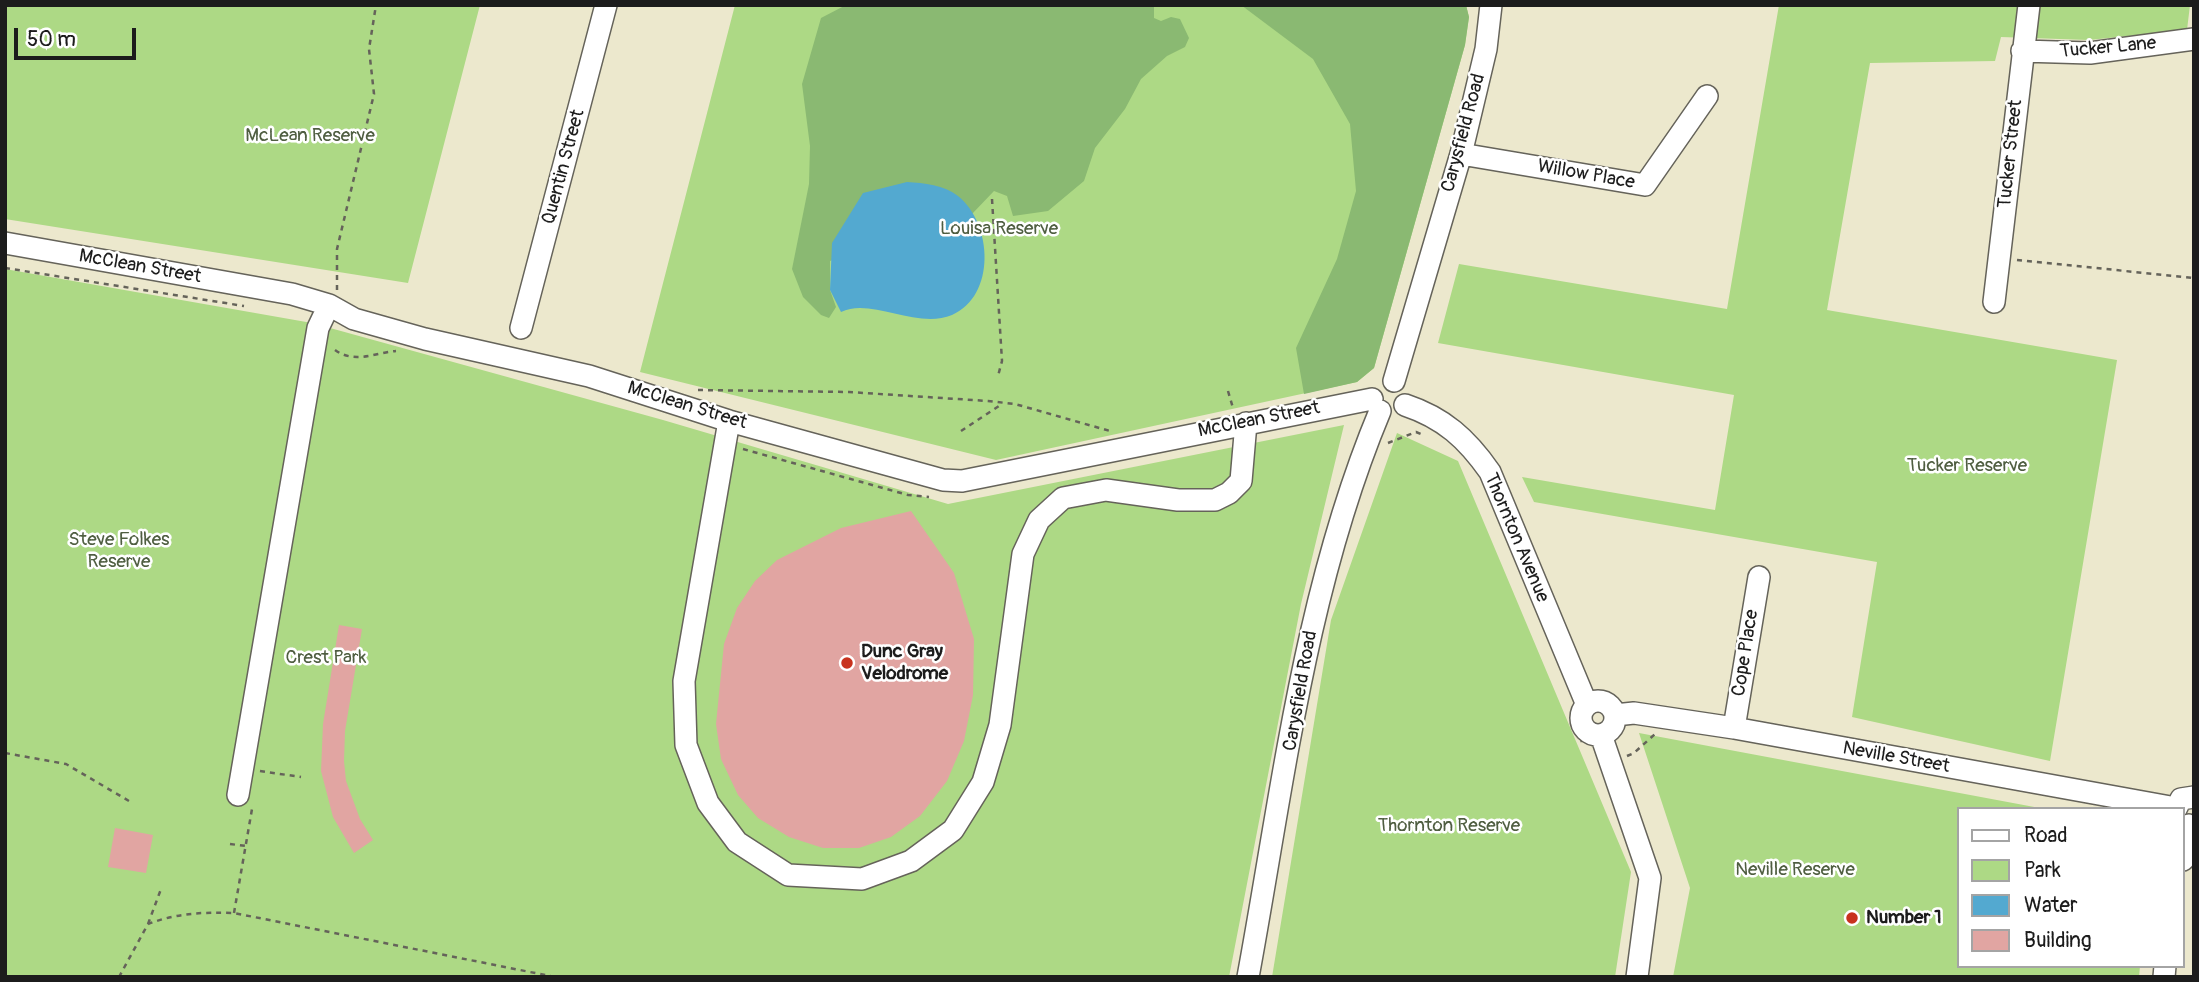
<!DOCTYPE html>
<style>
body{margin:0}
#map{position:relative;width:2199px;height:982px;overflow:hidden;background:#ece8cd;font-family:Pangolin,sans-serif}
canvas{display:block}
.frame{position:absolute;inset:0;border:7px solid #1c1c1c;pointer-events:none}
.legend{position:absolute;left:1957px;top:807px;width:228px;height:161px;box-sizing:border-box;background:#fff;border:2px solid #a4a4a4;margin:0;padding:9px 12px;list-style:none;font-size:21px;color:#1c1c1c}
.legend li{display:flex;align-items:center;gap:14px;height:35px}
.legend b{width:35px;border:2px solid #a4a4a4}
.scale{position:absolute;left:14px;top:28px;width:122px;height:32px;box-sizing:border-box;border:4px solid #1c1c1c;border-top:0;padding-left:9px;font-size:21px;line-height:24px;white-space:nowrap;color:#1c1c1c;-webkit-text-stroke:5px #fff;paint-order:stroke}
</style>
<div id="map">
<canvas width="2199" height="982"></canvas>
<div class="frame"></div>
<ul class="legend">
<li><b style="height:9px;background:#fff"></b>Road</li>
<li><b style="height:19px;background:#add985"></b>Park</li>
<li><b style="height:19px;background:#53a9d0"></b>Water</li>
<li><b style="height:19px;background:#e1a5a2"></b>Building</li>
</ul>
<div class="scale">50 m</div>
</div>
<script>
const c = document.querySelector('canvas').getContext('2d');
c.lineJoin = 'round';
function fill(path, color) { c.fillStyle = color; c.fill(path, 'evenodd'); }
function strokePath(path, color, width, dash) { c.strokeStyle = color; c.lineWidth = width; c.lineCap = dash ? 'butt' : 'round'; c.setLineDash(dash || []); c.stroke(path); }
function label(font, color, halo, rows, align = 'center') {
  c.font = font + ' Pangolin,sans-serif'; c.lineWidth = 5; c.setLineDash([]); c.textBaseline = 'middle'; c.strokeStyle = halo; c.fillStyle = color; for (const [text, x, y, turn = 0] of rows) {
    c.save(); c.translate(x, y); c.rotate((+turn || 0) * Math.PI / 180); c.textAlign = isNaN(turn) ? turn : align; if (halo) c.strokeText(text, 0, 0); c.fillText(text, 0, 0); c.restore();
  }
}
fill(new Path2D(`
 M5 5H480L408 283 5 219Z
 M735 5H1466L1469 17 1465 45 1374 368 1357 382 996 460 640 372Z
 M1779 5H2190L2187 30 2089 40 2001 37 1995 61 1870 63 1827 310 2117 360 2050 761 1852 717 1877 562 1534 502 1522 477 1715 510 1734 395 1438 343 1459 264 1727 309Z
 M5 269 312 323 663 420 948 504 1344 425 1301 604 1229 977H5Z
 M1397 433 1458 461 1631 872 1615 977H1272L1331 620Z
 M1639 733 2045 809H1959V966H2140L2139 977H1673L1690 888Z`), '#add985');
fill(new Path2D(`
 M846 5H1154V18L1161 21 1171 17 1180 19 1189 38 1185 47 1167 56 1141 79 1125 109 1095 148 1084 181 1048 211 1013 216 1007 196 994 191 972 214 966 205 830 261V290L836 307 829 318 821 315 803 297 792 269 809 184 810 146 802 84 821 18Z
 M1241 5H1466L1469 17 1465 45 1374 368 1357 382 1304 394 1296 348 1337 259 1356 191 1350 124 1313 59Z`), '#8ab972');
fill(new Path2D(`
 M907 182C924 183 944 185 958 196 993 224 996 296 952 315 917 330 871 297 841 312L830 290 832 243 863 193Z`), '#53a9d0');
fill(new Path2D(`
 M911 511 954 573 974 639 973 695 964 741 947 781 920 816 891 837 859 848H823L789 837 758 818 738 795 721 759 716 724 724 644 737 608 755 581 777 560 841 528Z
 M339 625 362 629 345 731 344 761 346 781 360 819 373 840 354 853 333 817 321 771 323 724Z
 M115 828 153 835 146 873 108 867Z`), '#e1a5a2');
const minor = new Path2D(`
 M2022 51 2090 53 2194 39
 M1461 154 1645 185 1707 96
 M5 243 292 294 329 305 354 319 425 339 589 376 729 421 943 480 962 481 1372 399
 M1994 302 2029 5
 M521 328 606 5
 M1394 381 1461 154 1486 49 1491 5
 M1405 405C1444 418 1467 439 1490 472L1587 705
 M729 421 684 681 686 745 708 803 737 842 788 875 862 879 911 861 953 830 983 782 1000 725 1023 554 1039 520 1063 498 1106 490 1178 500H1215L1229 493 1241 481 1246 423
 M1581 718a17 17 0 1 1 34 0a17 17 0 1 1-34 0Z
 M1615 715 1634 713 1734 728 2176 808
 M1734 728 1759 577
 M1601 735 1650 878 1637 977
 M238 795 318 328 329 305
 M2176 809 2181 799 2194 797
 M2183 860 2189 825
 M1248 977C1283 787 1305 590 1380 411
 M2164 977 2165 966`);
strokePath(minor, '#65635a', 24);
strokePath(new Path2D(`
 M992 199 1002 361 998 376
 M2017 260 2194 278
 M5 268 244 306
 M337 290V249L374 94 369 49 376 5
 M335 350C354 364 375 353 396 351
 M698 390 849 392 988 401 1015 404 1110 431
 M1228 391 1233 408
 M961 431 1002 404
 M1388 443 1416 432 1421 434
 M743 449 908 495 929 497
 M1573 719 1582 742
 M5 753 66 764 129 801
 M1627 756 1634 753 1655 734
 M260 771 301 777
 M230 844 246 846
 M234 913 252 809
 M148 924 161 889
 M119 977 148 924C177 913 203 912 234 913L555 977`), '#65635a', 2.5, [5, 5]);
strokePath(minor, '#fff', 21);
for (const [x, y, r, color] of [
 [847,663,7,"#c8321e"],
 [1852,918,7,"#c8321e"]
]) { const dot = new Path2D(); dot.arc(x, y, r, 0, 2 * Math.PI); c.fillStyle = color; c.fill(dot); strokePath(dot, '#fff', 2.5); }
label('19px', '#1c1c1c', '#fff', [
 ["Tucker Lane",2108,48,-5],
 ["Carysfield Road",1464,133,-75],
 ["Tucker Street",2011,154,-84],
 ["Quentin Street",564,167,-75],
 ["Willow Place",1586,175,10],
 ["McClean Street",140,267,10],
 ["McClean Street",687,406,17],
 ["McClean Street",1259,420,-11],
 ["Thornton Avenue",1516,538,67],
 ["Cope Place",1746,653,-81],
 ["Carysfield Road",1301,691,-80],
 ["Neville Street",1896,758,10]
]);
label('19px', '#4f5e41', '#fff', [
 ["McLean Reserve",310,136],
 ["Louisa Reserve",999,229],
 ["Tucker Reserve",1967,466],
 ["Steve Folkes",119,540],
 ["Reserve",119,562],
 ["Crest Park",326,658],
 ["Thornton Reserve",1449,826],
 ["Neville Reserve",1795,870]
]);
label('bold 19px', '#1c1c1c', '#fff', [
 ["Dunc Gray",861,652],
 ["Velodrome",861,674],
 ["Number 1",1866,918]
], 'left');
</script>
